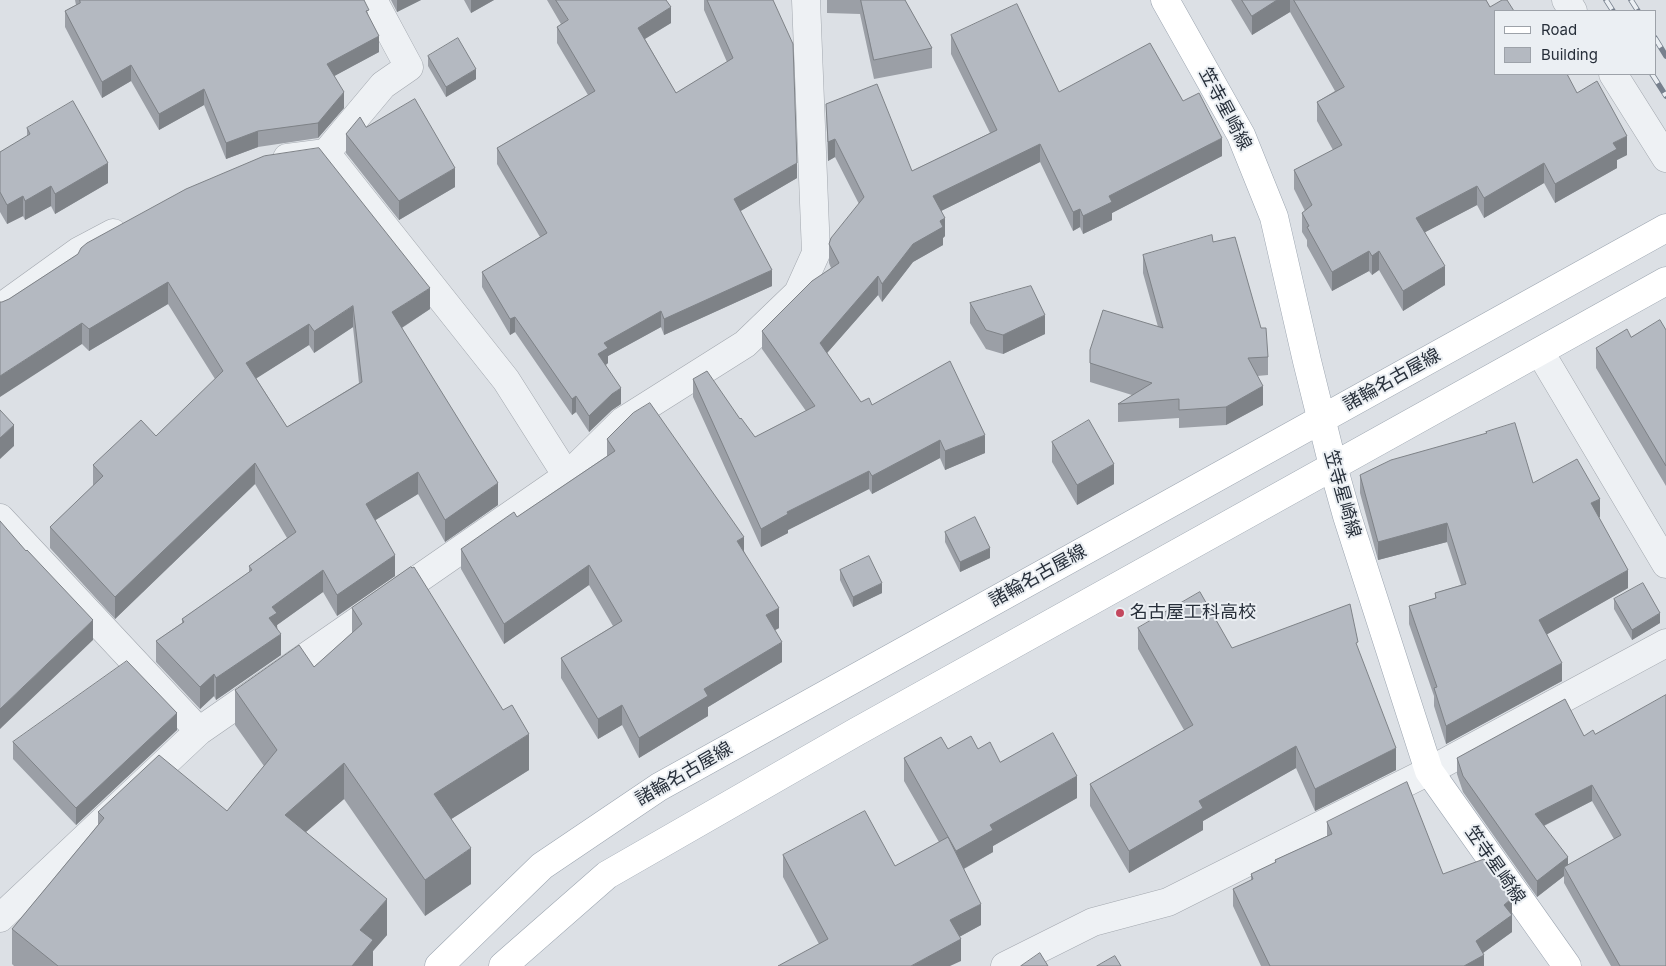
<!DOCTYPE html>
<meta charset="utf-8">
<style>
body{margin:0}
#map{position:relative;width:1666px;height:966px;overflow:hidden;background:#dce0e5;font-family:Inter,sans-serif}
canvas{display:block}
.legend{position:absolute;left:1494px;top:10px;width:162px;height:65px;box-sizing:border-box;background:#ebeff3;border:1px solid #9da2a9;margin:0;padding:6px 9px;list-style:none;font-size:15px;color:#272f3a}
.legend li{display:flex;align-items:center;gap:10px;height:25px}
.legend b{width:25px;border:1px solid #9da2a9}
</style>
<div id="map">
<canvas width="1666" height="966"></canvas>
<ul class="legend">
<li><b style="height:6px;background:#fff"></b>Road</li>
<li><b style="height:14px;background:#b4b9c1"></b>Building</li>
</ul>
</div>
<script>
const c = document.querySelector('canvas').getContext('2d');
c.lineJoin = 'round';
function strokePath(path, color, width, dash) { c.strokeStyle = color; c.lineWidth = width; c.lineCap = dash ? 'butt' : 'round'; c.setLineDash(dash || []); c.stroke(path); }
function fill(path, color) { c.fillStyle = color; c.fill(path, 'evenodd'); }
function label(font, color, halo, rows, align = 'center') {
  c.font = font + ' Inter,"Noto Sans JP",sans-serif'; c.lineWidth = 4; c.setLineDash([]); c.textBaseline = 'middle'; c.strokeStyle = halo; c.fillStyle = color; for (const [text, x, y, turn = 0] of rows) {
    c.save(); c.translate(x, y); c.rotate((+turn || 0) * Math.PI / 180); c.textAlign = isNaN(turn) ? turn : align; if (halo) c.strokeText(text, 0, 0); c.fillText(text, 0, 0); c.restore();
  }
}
const minor = new Path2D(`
 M1566 0 1573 11
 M1613 74 1666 158
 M326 153 506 380 567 476
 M287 158 326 153 383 85 409 67 373 0
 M0 308 79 251 113 233
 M1540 352 1666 564
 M0 518 199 731
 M0 918 199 731 567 476 623 421 745 344 798 293 816 253 806 0
 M1005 966 1093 922 1168 902 1429 771 1666 643`);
const major = new Path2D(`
 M1165 0 1241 135 1274 217 1307 361 1333 466 1347 516 1429 771 1567 966
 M439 966 542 866 659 787 1666 228
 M503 966 607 875 856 732 1666 281`);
strokePath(minor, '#a2a7ae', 29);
strokePath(major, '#9ca5b0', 29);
strokePath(minor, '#eef1f4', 28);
strokePath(major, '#fff', 28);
const rail = new Path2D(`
 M1606 0 1613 11
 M1631 0 1638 11
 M1655 38 1666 56
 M1652 74 1666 96`);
strokePath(rail, '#77808d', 5.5);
strokePath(rail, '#ebeff3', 4, [11]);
fill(new Path2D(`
 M75 0H364L379 52 334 76 344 108 318 138 258 147 226 159 204 105 159 130 131 81 102 98 65 27V11L76 5Z
 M391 0H421L397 12Z
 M464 0H494L471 13Z
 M547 0H666L671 23 645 39 676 93 727 62 704 10V0H773L797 178 740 211 772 286 664 335 661 327 608 356V363L606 365 621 404 612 410 589 432 576 412 572 415 515 332 510 335 482 287V272L540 237 497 164V148L588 95 557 43V27L561 24Z
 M827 0H905L932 48V68L874 79 860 14 827 13Z
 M1231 0H1486L1490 7 1577 93 1627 155 1617 160V168L1555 203 1544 183 1484 218 1477 205 1425 232 1445 285 1403 311 1379 270 1372 275 1369 271 1332 291 1307 246V240L1302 232V213L1305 211 1294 189V170L1333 150 1317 121V102L1335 91 1290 12 1252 35Z
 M951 35 1059 92 1183 101 1222 156 1112 213V220L1083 234 1080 227 1073 231 1040 162 941 211 945 236 943 238V245L913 262 882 302 878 295 827 353 861 402 872 405 985 453 945 470 940 458 872 494 869 489 788 530V533L761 547 693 397V379L740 419 755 437 806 411 762 349V331L831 268 829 263V244L859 204 835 157 828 161 826 104 912 171 990 133 951 54Z
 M428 56 476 79 446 97 428 66Z
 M27 128 108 183 55 214 51 206 25 220 23 216 7 224 0 212V152L27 137Z
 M346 134 455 187 399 220 346 153Z
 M1213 242 1268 357V375L1257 376 1263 405 1226 425 1179 428V418L1118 422V404L1132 395 1090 382V350L1158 327 1143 273V255Z
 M78 254 430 309 402 328 498 505 445 542 418 494 375 520 395 576 337 616 323 592 277 625 281 655 216 700 214 696 200 709 156 662V641L182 623V619L249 572V566L287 538 255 484 115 619 50 548V527L93 486V465L156 436 215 379 168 304 89 351 82 344 2 302 9 299ZM353 327 359 383 287 427 256 378 309 345 314 353Z
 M970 303 1045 334 1003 354 986 349 970 323Z
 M1666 330V486L1596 368V348L1631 337Z
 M607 439 744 551 779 628 775 630 782 662 708 707V716L639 758 622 725 598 739 561 678V658L613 626 589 585 504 644 461 569V549L517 517 607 456Z
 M1052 442 1114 484 1077 505 1052 462Z
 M1360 475 1533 483 1600 517H1599L1628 588 1547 634 1562 681 1446 744 1434 706V696L1409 624V606L1435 598V593L1461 585 1447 542 1378 560 1360 493Z
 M945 532 990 558 960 572 945 542Z
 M840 570 882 593 853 607 840 580Z
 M1614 599 1660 623 1632 640 1614 609Z
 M352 608 529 770 451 819 471 884 425 916 344 799 306 832 387 935 373 951V966H14L12 964V929L98 825V812L227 811 264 766 235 725V690L314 667 352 633Z
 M1138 628 1232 648 1358 650 1396 770 1315 811 1296 768 1203 821V830L1129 873 1090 806V784L1184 730 1138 649Z
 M177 730 76 825 13 759V742Z
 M1595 734 1666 966H1611L1564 883V876L1537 897 1463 792 1457 774V758ZM1592 801 1614 839 1568 865 1544 826Z
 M948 749H978L1000 762 1077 798 993 846V852L964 869 981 925 959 937 961 961 819 944 783 877V855L895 866 939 842 904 781V758Z
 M1327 822 1443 874 1512 916V932L1483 953 1484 966H1261L1233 906V889L1251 880V874L1275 863V860L1327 836Z`), '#9b9fa6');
fill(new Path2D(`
 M397 0H421L397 12Z
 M471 0H494L471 13Z
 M1277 0H1290V12L1252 35V16Z
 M671 7V23L638 43V28Z
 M379 36V52L327 80V64Z
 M131 65V81L102 98V82Z
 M476 69V79L446 97V87Z
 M204 89V105L159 130V114Z
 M344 92V108L318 138V123Z
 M258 131V147L226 159V143Z
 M1627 136V155L1617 160V168L1555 203V184L1613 143Z
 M1222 138V156L1112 213V220L1083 234V216L1109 196Z
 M835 139V157L828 161V142Z
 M1040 144V162L933 215V196Z
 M108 163V183L55 214V194Z
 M797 163V178L734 215V199Z
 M1544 163V183L1484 218V198Z
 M455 168V187L399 220V201Z
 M51 186V206L25 220V201Z
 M1477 186V205L1416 237V218Z
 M23 196V216L7 224V205Z
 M1080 209V227L1073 231V212Z
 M945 218V236L943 238V245L913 262 882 302V284L913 244 940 221Z
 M1369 251V271L1332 291V272Z
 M1379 251V270L1372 275V256Z
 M1445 266V285L1403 311V291Z
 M772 270V286L664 335V319Z
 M878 276V295L820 361V343Z
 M168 282V304L89 351V329Z
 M430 288V309L392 334V312Z
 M353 306V327L314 353V331Z
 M661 311V327L608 356V363L598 370V354L604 343Z
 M1045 315V334L1003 354V335Z
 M515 317V332L510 335V319Z
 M82 323V344L0 397V376Z
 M309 324V345L246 385V363Z
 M1263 386V405L1226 425V407Z
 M621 388V404L612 410 589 432V416L612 394Z
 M576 396V412L572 415V399Z
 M14 425V446L0 459V438Z
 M985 435V453L945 470V451Z
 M940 440V458L872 494V476Z
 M255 463V484L115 619V597Z
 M1114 464V484L1077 505V485Z
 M869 471V489L788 530V533L761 547V529L787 512Z
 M418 472V494L366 526V504Z
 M498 483V505L445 542V520Z
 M1600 499V517L1591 522V503Z
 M1447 523V542L1378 560V542Z
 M744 537V557L737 541Z
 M990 548V558L960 572V562Z
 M395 555V576L337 616V595Z
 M589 565V585L504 644V624Z
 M323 570V592L277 625V635L269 618 272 607Z
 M1628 570V588L1539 639V620Z
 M882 583V593L853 607V597Z
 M779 608V628L766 635V615Z
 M1660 613V623L1632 640V630Z
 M93 620V640L0 729V709Z
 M281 634V655L216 700V678Z
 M782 642V662L708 707V716L639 758V738L704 689Z
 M1562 663V681L1446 744V726Z
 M214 674V696L200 709V687Z
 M622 705V725L598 739V719Z
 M177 713V730L76 825V808Z
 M529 734V770L434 830V794Z
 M1296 746V768L1203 821V830L1129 873V851L1199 801Z
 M1396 748V770L1315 811V789Z
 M344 763V799L285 850V815Z
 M1077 776V798L993 846V852L956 873V851L990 825Z
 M1592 785V801L1535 830V814Z
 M471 848V884L425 916V880Z
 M1568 857V873L1564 867V876L1537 897V881Z
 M1512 898V932L1476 958V941L1504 905Z
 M387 899V935L373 951V966H352L360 930Z
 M981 904V925L950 942V920Z
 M961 939V961L950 966H911Z
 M1484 955V966H1464Z`), '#7e8287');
const building = new Path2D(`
 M80 0H364L369 10 366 11 379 36 327 64 344 92 318 123 258 131 226 143 204 89 159 114 131 65 102 82 65 11 80 3Z
 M556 0H666L671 7 638 28 676 93 733 58 707 0H773L793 44 797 163 734 199 772 270 664 319 661 311 604 343 608 348 598 354 621 388 612 394 589 416 576 396 572 399 515 317 510 319 482 272 547 233 497 148 595 91 557 27 568 20Z
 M861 0H905L932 48 874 60Z
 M1242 0H1277L1252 16Z
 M1294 0H1486L1490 7 1502 0H1507L1514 11H1495V74H1567L1577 93 1597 81 1627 136 1613 143 1617 149 1555 184 1544 163 1484 198 1477 186 1416 218 1445 266 1403 291 1379 251 1372 256 1369 251 1332 272 1307 227 1309 226 1302 213 1312 205 1294 170 1342 145 1317 102 1344 87Z
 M1017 4 1059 92 1150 43 1183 101 1199 93 1222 138 1109 196 1112 202 1083 216 1080 209 1073 212 1040 144 933 196 945 218 940 221 943 227 913 244 882 284 878 276 820 343 861 402 869 398 872 405 950 361 985 435 945 451 940 440 872 476 869 471 787 512 788 514 761 529 693 379 707 371 740 419 741 418 755 437 815 406 762 331 812 281 839 263 829 244 831 238 864 197 835 139 828 142 826 104 877 84 912 171 997 130 951 35Z
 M458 38 476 69 446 87 428 56Z
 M415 99 455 168 399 201 346 134 360 117 366 127Z
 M73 101 108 163 55 194 51 186 25 201 23 196 7 205 0 192V152L30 134 27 128Z
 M319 148 430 288 392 312 498 483 445 520 418 472 366 504 395 555 337 595 323 570 272 607 277 613 269 618 281 634 216 678 214 674 200 687 156 641 184 622 182 619 252 570 249 566 296 532 255 463 115 597 50 527 103 476 93 465 141 420 156 436 223 371 168 282 89 329 82 323 0 376V302H2L9 299 78 254 81 248 87 243 186 189 264 156ZM353 306 362 382 287 427 246 363 309 324 314 331Z
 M1212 235 1213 242 1235 237 1261 328H1266L1268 357 1248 358 1263 386 1226 407 1179 410V399L1118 404 1152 383 1090 363V350L1103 310 1163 328 1143 255Z
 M1031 286 1045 315 1003 335 986 330 970 303Z
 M1660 320 1666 330V466L1596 348 1627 329 1631 337Z
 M650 403 744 537 737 541 779 608 766 615 782 642 704 689 708 696 639 738 622 705 598 719 561 658 622 621 589 565 504 624 461 549 514 512 517 517 615 451 607 439 633 413Z
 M0 410 14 425 0 438Z
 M1089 420 1114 464 1077 485 1052 442Z
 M1515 423 1533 483 1577 459 1600 499 1591 503 1628 570 1539 620 1562 663 1446 726 1434 688 1437 687 1409 606 1436 598 1435 593 1466 584 1447 523 1378 542 1360 475 1391 460 1487 433 1486 432Z
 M975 517 990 548 960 562 945 532Z
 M0 521 26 551 27 550 93 620 0 709Z
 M869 556 882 583 853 597 840 570Z
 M411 567 412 568 414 567 503 710 512 705 529 734 434 794 471 848 425 880 344 763 285 815 387 899 360 930 373 940 352 966H58L12 929 104 818 98 812 159 755 227 811 277 750 235 690 299 645 314 667 362 624 352 608Z
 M1643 583 1660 613 1632 630 1614 599Z
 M1200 592 1232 648 1350 604 1358 642 1356 643 1396 748 1315 789 1296 746 1199 801 1203 808 1129 851 1090 784 1193 725 1138 628Z
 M127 661 177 713 76 808 13 742Z
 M1666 695V966H1620L1564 867 1621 835 1592 785 1535 814 1568 857 1537 881 1463 776 1457 758 1565 699 1584 736 1593 730 1595 734Z
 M1053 733 1077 776 990 825 993 830 956 851 904 758 941 737 948 749 971 736 978 749 990 742 1000 762Z
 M1407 782 1443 874 1484 859 1512 898 1504 905 1512 915 1476 941 1484 955 1464 966H1270L1233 889 1253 879 1251 874 1276 862 1275 860 1332 834 1327 822Z
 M865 811 895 866 948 837 981 904 950 920 961 939 911 966H778L828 939 783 855Z
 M1040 953 1048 966H1021Z
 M1115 956 1121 966H1097Z`);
fill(building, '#b4b9c1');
strokePath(building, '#7e8287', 1);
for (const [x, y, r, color] of [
 [1120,613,5,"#c3485e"]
]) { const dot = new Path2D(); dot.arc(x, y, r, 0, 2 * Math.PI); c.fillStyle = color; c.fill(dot); strokePath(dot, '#ebeff3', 2); }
label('18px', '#272f3a', '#ebeff3', [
 ["笠寺星崎線",1225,109,62],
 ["諸輪名古屋線",1392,380,-29],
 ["笠寺星崎線",1342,494,74],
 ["諸輪名古屋線",1038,576,-29],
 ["諸輪名古屋線",684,774,-30],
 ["笠寺星崎線",1495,865,55]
]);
label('18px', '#272f3a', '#ebeff3', [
 ["名古屋工科高校",1130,613]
], 'left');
</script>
